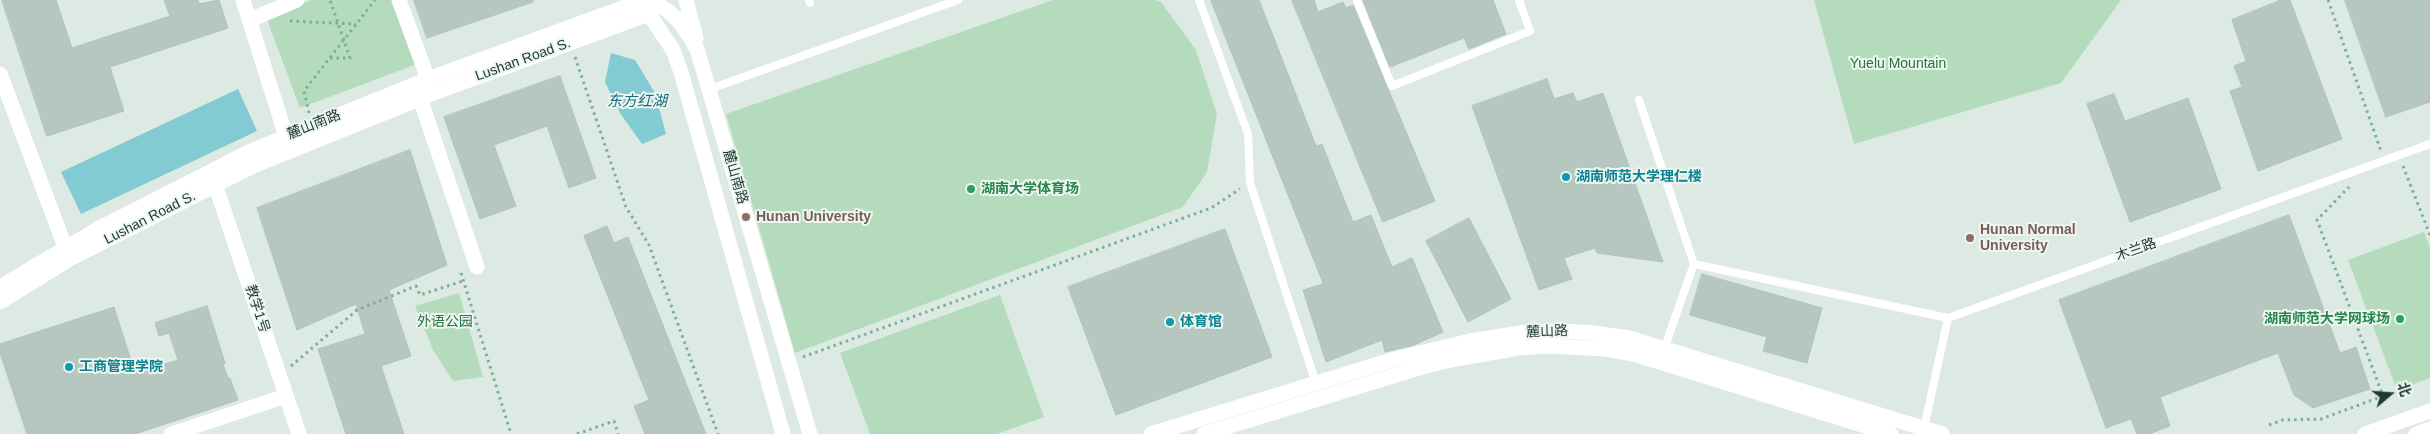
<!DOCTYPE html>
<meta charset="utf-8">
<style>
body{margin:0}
#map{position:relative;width:2430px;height:434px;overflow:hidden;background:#ddeae3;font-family:Arial,"Noto Sans SC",sans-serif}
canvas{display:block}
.north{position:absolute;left:2365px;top:369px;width:50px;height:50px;-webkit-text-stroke:4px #edf6f1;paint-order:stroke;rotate:72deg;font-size:14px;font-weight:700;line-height:20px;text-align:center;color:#1e3930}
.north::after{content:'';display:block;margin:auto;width:18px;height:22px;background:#1e3930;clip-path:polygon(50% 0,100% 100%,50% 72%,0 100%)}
</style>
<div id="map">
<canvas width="2430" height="434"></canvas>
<div class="north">北</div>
</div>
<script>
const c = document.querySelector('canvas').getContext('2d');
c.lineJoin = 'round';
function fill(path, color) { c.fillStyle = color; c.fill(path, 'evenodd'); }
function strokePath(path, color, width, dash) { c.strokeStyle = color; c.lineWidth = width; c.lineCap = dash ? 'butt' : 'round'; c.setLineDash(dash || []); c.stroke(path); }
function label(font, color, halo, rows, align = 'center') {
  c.font = font + ' Arial,"Noto Sans SC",sans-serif'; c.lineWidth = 4; c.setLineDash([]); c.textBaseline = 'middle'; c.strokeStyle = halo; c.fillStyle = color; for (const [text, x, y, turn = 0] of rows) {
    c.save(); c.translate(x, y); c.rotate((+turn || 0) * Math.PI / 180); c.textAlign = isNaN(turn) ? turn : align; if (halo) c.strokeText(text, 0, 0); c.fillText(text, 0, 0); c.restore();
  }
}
fill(new Path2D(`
 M312 0H394L417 64 300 108 266 17Z
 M1053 0H1155L1161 2 1196 50 1217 114 1207 172 1183 207 795 353 726 114Z
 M1814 0H2121L2061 83 1854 144Z
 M2424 232 2430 248V378L2397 390 2348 260Z
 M459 293 483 377 453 381 433 350 415 306Z
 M1000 295 1044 417 997 434H870L840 353Z`), '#b4dcbc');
fill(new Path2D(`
 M611 53 635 60 655 93 666 134 642 144 620 113 605 82Z
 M238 89 257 131 81 214 61 172Z`), '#82cbd2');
const building = new Path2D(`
 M2 0H56L72 48 170 16 164 0H198L199 4 219 0 228 28 110 67 124 111 47 136Z
 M414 0H533V2L427 38Z
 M1211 0H1259L1316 146 1322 144 1353 222 1371 215 1392 267 1412 258 1443 332 1414 345 1385 352 1382 340 1326 362 1303 290 1323 284Z
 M1292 0H1314L1318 12 1343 2 1346 8 1353 5 1435 201 1383 222Z
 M1363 0H1493L1506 34 1469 49 1464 38 1390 67Z
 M2281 0H2290L2342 139 2258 171 2230 91 2242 87 2234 66 2246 61 2232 20Z
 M2345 0H2430V102L2386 117Z
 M560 76 596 178 569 188 547 126 494 145 516 206 480 219 444 117Z
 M1547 79 1554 99 1573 93 1577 102 1603 93 1663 262 1597 253 1595 248 1564 258 1572 279 1539 290 1472 106Z
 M2114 94 2125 121 2188 98 2221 189 2130 222 2087 104Z
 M410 150 447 265 389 290 411 356 381 366 404 434H346L318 349 365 334 356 304 297 330 257 208Z
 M2289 215 2340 353 2356 347 2370 389 2313 408 2294 395 2278 353 2160 397 2170 426 2149 434H2137L2131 419 2106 428 2059 300Z
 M1469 218 1511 299 1468 322 1426 241Z
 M607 226 614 243 628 237 706 434H645L634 406 649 400 584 236Z
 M1225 229 1272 357 1116 415 1068 287Z
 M1702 274 1822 308 1807 363 1763 351 1767 337 1690 315Z
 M207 306 225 363 223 364 228 378H230L238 400 135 434H27L0 353V344L114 307 135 373 178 360 169 333 159 336 155 323Z`);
fill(building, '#b5c7bf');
strokePath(building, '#afc3ba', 1);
strokePath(new Path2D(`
 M2328 0 2381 151
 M290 21 356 24
 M575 57 626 207 649 245 718 434
 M330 58H350L330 0
 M309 113 304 91 375 0
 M2403 166 2430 235
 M461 273 511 434
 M803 357 1211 208 1240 189
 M291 366 357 310 416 286 420 295 463 281
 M2269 425 2283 420 2321 419 2383 396 2317 220 2349 187
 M577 434 614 421 618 434`), '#7caf9b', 3, [2.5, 4]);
strokePath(new Path2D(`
 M809 0 810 3
 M1199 0 1248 134 1250 183 1316 383
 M1357 0 1392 86 1530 31 1519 0
 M710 89 958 0
 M1639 100 1694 264
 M1664 349 1694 264 1948 318
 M1924 428 1948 318 2430 144`), '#fff', 8);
strokePath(new Path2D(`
 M243 0 290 149
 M399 0 432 90
 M250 20 297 0
 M0 74 65 247 71 258
 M420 98 477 267
 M215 184 299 434
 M171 434 286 396`), '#fff', 15);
strokePath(new Path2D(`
 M645 0C672 7 684 26 697 49L810 434
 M686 0 696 38
 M647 6 649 14 673 50 681 72 783 434
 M0 287 98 229 251 151 428 79 644 0
 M0 302 71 258 253 166 434 93 649 14
 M1151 434 1395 359 1470 341 1527 332 1560 331 1594 333 1629 338 1942 434
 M1204 434 1422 367 1455 359 1519 348 1547 346 1606 349 1634 354 1891 434
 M2365 434 2430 411
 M2416 434 2430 429`), '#fff', 15);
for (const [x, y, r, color] of [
 [1566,177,5,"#0f9aa8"],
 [971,189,5,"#2e9e5b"],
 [746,217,5,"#8d6e63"],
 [1970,238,5,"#8d6e63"],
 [2400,319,5,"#2e9e5b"],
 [1170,322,5,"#0f9aa8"],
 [69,367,5,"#0f9aa8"]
]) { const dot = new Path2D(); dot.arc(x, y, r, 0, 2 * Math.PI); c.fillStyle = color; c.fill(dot); strokePath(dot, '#edf6f1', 2); }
label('14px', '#1e3930', '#edf6f1', [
 ["Lushan Road S.",523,60,-20],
 ["麓山南路",314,125,-22],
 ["麓山南路",735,177,74],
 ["Lushan Road S.",150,218,-27],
 ["木兰路",2136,250,-20],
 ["教学1号",257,309,72],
 ["麓山路",1547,332,-2]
]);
label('14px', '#27723f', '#edf6f1', [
 ["Yuelu Mountain",1898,64],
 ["外语公园",445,322]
]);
label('bold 14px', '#0d838f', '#edf6f1', [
 ["湖南师范大学理仁楼",1576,177],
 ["体育馆",1180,322],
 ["工商管理学院",79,367]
], 'left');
label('bold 14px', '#27864d', '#edf6f1', [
 ["湖南大学体育场",981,189],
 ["湖南师范大学网球场",2390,319,"right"]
], 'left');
label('bold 14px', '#785e54', '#edf6f1', [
 ["Hunan University",756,217],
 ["Hunan Normal",1980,230],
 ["University",1980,246]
], 'left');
label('italic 15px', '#176d77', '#edf6f1', [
 ["东方红湖",637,102]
]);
</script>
